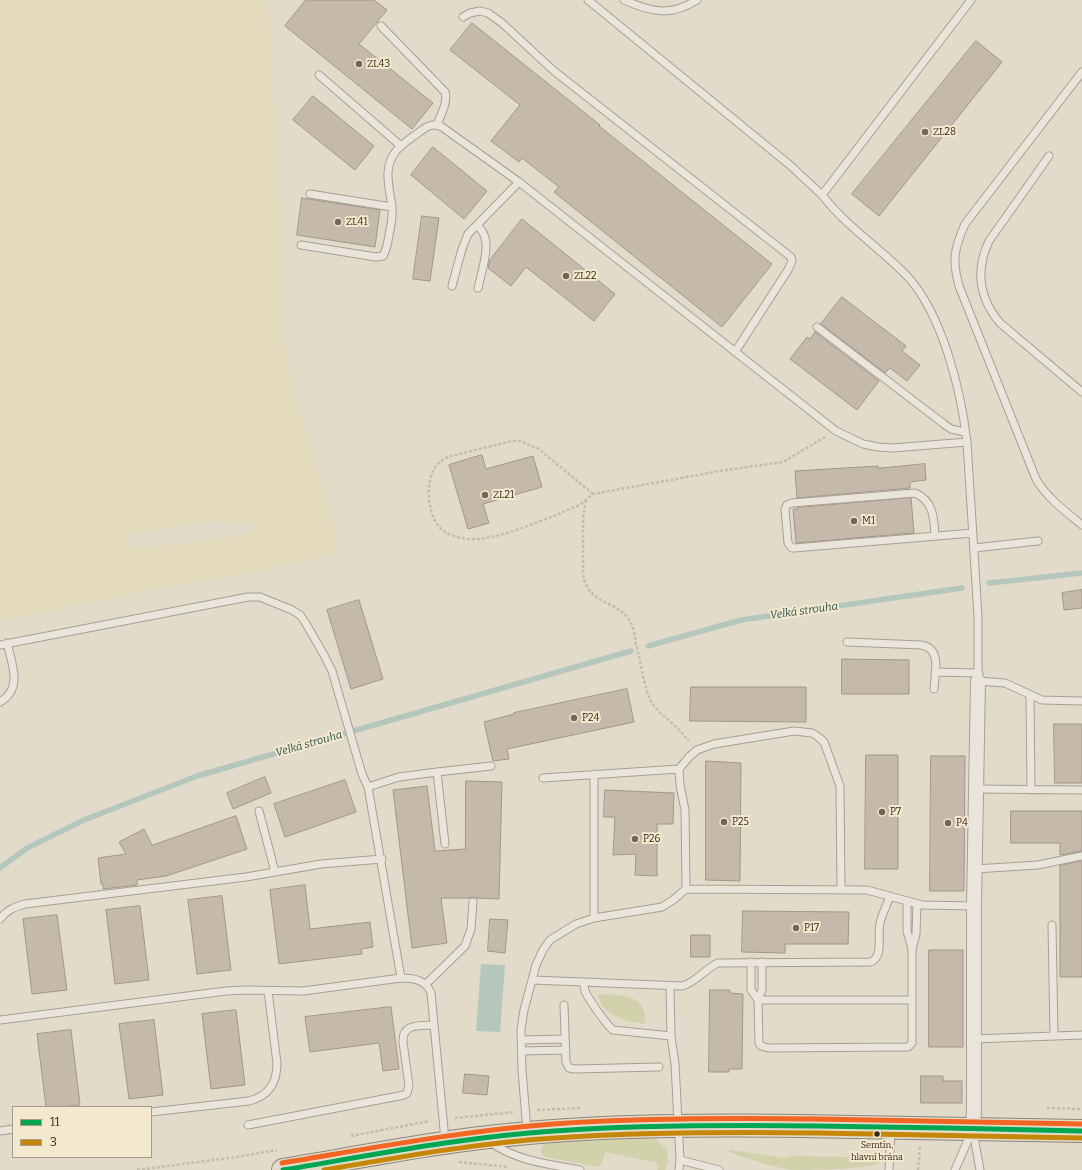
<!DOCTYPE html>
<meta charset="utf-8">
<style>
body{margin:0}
#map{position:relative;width:1082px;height:1170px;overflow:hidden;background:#e2dbca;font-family:Bitter,serif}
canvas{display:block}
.legend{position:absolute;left:12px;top:1106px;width:140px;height:52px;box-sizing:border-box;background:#f4e9ce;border:1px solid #a79c87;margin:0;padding:5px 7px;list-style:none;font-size:12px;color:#34281c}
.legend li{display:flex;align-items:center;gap:8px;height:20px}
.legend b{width:20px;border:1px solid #a79c87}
</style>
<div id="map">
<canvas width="1082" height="1170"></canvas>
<ul class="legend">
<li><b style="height:5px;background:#00a651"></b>11</li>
<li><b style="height:5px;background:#c68607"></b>3</li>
</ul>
</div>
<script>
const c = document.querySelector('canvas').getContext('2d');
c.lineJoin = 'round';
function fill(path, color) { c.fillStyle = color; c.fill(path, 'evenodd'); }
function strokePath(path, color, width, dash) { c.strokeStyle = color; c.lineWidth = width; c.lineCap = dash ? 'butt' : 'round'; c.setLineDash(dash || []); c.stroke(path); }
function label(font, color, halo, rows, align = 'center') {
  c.font = font + ' Bitter,serif'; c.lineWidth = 4; c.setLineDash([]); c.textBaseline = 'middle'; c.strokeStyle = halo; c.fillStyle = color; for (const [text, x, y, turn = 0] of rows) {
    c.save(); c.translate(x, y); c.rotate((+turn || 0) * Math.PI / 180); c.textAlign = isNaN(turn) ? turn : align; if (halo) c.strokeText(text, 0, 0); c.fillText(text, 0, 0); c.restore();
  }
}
fill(new Path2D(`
 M0 0H268L280 202 283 263 282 296 284 341 294 393 329 508 336 536 337 544 332 553 316 558 262 570 131 594 0 621ZM207 521 262 525 234 537 136 549 125 542 126 538 131 534Z`), '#e2daba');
fill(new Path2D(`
 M609 994C631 996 646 998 645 1024 626 1021 602 1017 598 995Z
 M653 1137 667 1150 668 1162 665 1170H657L658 1163 605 1152 601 1165 599 1167 545 1157C540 1154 540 1150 543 1145L546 1143Z
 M731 1150 784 1158 791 1156 851 1157V1161H860V1157H878L881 1159 882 1161C874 1170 809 1170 794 1170 773 1168 751 1159 731 1153L729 1151Z`), '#d1d2ac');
fill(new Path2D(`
 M481 964 505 965 500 1032 476 1031Z`), '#b5c7bc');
strokePath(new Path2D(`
 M989 583 1082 573
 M648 646 741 620 962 588
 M0 868 27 848 84 820 197 776 631 651`), '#b5c7bc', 5.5);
const building = new Path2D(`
 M306 0H374L387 10 359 44 433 103 412 129 285 26Z
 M472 23 600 125 599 126 772 264 722 327 554 192 559 187 522 158 519 162 491 141 520 105 450 50Z
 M976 41 1002 62 879 216 852 194Z
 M313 96 374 146 355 170 293 120Z
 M433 147 487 191 464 219 411 175Z
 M302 198 380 210 375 247 297 235Z
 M422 216 439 218 430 281 413 279Z
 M522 219 615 294 594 321 526 267 511 286 488 268 490 260Z
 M842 297 906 346 902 351 920 365 907 381 890 368 885 373 821 324Z
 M815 332 879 381 857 410 790 359 807 337 810 339Z
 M482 455 486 469 533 456 542 487 483 504 489 523 468 529 449 465Z
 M925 464 926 480 910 482V488L797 498 795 471 878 466V468Z
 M911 498 914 533 796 543 793 509H797V508Z
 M1082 590V608L1064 610 1062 593Z
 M359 600 383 679 351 689 327 610Z
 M842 659 909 660V694H842Z
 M691 687H806V722L690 721Z
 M627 689 634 722 507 749 509 759 493 761 484 722 514 714V713Z
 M1054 724H1082V783H1055Z
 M866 755H898V869H865Z
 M931 756H965L964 891H930Z
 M706 761 741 763 740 881 706 880Z
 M265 777 271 793 233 809 227 793Z
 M345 780 356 812 285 837 274 804Z
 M466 781 502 782 499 899 476 898 473 897 470 898H441L447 943 412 948 393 790 427 786 435 851 465 849Z
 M605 790 674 793 673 824H657V876L635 875 636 854 613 855 615 817H604Z
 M1011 811H1082V851L1060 855V843H1011Z
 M236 816 247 849 166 876 137 880V885L103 889V884H101L98 858 126 854 119 842 144 829 152 845Z
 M1082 861V977H1060V866Z
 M305 885 310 929 370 922 373 947 361 949 362 954 279 964 270 890Z
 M222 896 231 970 197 974 188 900Z
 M140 906 149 980 115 984 106 910Z
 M743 911 849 912 848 944H785V953L742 952Z
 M57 915 67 990 32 994 23 919Z
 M490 919 508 920 505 953 488 951Z
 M691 935H710V957H691Z
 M929 950H963V1047H929Z
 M710 990H730V993L743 994 742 1069H729V1072H709Z
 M391 1007 399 1069 383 1071 379 1043 310 1052 305 1017Z
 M236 1010 245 1085 211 1089 202 1014Z
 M154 1020 163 1095 129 1099 119 1024Z
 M71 1030 80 1105 61 1107H46L37 1034Z
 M465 1074 489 1076 487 1095 463 1093Z
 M921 1076H943V1081H962V1103H921Z`);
fill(building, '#c5b9ab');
strokePath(building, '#a29689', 1);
const service = new Path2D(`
 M588 0 791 166 822 195
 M624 0C651 12 670 17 697 0
 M463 17 470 13 480 11 488 13 502 23 554 71 791 257 792 261 788 270 735 352
 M381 26 445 92C448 103 441 114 437 125
 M1082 72 965 224C954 249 952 260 959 286L1036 479C1047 498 1065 511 1082 525
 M319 75 401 146
 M1049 156 989 241C975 271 979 298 1000 323L1082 392
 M310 194 392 207
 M477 225C479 228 483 231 484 235 490 248 481 274 478 288
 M301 245 376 257 383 256C387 249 388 242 389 235 391 226 393 217 392 208 390 188 382 169 396 151 402 144 410 139 418 133 426 127 432 122 442 127L519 182 836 431 863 444 878 447 893 448 967 442 978 616V681L1005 683 1042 700 1082 701
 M452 286 462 249 468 234 519 182
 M817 327 944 424 951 429 965 432
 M967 442C961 391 943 316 908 277 889 257 867 241 847 222 838 214 830 205 822 195L971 0
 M935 536C934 519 934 501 915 493L792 503 787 505 785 509 788 543 792 548H794L973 533
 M974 548 1038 541
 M847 642 921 645C942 648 935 673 934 689
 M0 645 248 597H260L292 610 300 615 305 622 324 655 332 671 362 774 368 787
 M935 672 979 673
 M1030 695 1031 790
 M0 702C23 689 12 664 7 643
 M679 769 689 757 697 750 714 744 794 731 812 733 817 736 824 742 840 786 841 890
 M437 772 491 766
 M594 774V918
 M543 778 679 769 680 785 685 810 686 889
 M976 789 1082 790
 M259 811 275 872
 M975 869 1038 865 1082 856
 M907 901V931L912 949 916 934 917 904
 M0 919C7 910 14 907 25 904L246 877 321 864 382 859
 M1052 925 1054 1036
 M912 949V1043L908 1047 768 1048 761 1046 759 1043 758 1000H912
 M751 962V990L758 1000 762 990V962
 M401 978 368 787 399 777 437 772 445 844
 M532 980 682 986C695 983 705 969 718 963L871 962C884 956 877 934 880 923 882 914 887 905 890 896
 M584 982C584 985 584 988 585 991 589 1000 606 1024 613 1030L671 1036 670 986
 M426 984 465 946 471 929 473 902
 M564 1005 566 1062 569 1068 575 1069 659 1067
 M0 1020 226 991 246 990 303 991 401 978C414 978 426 980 431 993L445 1140
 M671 1036 675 1064 680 1160 679 1170
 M974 1039 1082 1035
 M521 1040 565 1039
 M521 1051 566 1050
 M151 1112 249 1101C269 1096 277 1083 277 1063L268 991
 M248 1125 404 1095 407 1093 409 1086 403 1042C402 1023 420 1026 434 1025
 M0 1131 13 1129
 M527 1131 522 1070 521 1029 524 1010 536 965 543 950 550 940 576 924 594 918 662 907 673 900 686 889 867 890 922 905 974 906
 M973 1131 980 1170
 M490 1142C517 1161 548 1164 580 1170
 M680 1160 719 1170
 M889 1170 891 1129
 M955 1170 971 1133`);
const minor = new Path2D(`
 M973 1129 974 1108V906L978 681`);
const primary = new Path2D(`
 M283 1170C361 1157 439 1141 518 1134 611 1125 706 1125 800 1126 894 1127 988 1129 1082 1131`);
strokePath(service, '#a79f93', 9);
strokePath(minor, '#a79f93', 16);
strokePath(primary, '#8c857a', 24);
strokePath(new Path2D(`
 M593 494 539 449 520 441H512L451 456C445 458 440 461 436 466 424 482 427 521 445 532 454 537 467 540 478 539 503 537 535 523 559 514 566 510 574 508 581 504 585 501 589 497 593 494L720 471 783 462 825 437
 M586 500 583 518V575C589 606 616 599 630 621 634 627 635 637 636 644 641 663 643 684 651 701 657 712 666 717 674 725 680 730 684 736 689 741
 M1047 1108 1082 1109
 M537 1110 580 1108
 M455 1118 514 1112
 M351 1136 430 1121
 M459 1162 508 1167
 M137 1170 236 1157 277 1150
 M918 1170 920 1147`), '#c3bcb2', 2.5, [3, 2]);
strokePath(service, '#eae5db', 7);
strokePath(minor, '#eae5db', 14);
strokePath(primary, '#e2dbcc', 22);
strokePath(new Path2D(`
 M283 1170C373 1155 463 1137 554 1131 641 1125 729 1125 816 1126 905 1127 993 1129 1082 1131`), '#00a651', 5);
strokePath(new Path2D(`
 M324 1170C401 1157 477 1143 555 1138 643 1132 731 1132 818 1133 906 1134 994 1136 1082 1138`), '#c68607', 5);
strokePath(new Path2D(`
 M282 1163C372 1148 462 1131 553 1124 641 1118 728 1118 816 1119 904 1120 993 1122 1082 1124`), '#f26522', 5);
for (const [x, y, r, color] of [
 [359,64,4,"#716759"],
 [925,132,4,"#716759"],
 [338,222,4,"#716759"],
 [566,276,4,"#716759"],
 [485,495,4,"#716759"],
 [854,521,4,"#716759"],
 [574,718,4,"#716759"],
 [882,812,4,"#716759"],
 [724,822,4,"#716759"],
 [948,823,4,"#716759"],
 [635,839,4,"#716759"],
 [796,928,4,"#716759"],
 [877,1134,3.5,"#34281c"]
]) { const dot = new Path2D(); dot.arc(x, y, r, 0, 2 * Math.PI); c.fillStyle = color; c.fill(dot); strokePath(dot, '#f4e9ce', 1.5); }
label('9px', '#34281c', '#f4e9ce', [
 ["Semtín,",877,1145],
 ["hlavní brána",877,1157]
]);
label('10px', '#34281c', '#f4e9ce', [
 ["ZL43",367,64],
 ["ZL28",933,132],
 ["ZL41",346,222],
 ["ZL22",574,276],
 ["ZL21",493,495],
 ["M1",862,521],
 ["P24",582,718],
 ["P7",890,812],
 ["P25",732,822],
 ["P4",956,823],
 ["P26",643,839],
 ["P17",804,928]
], 'left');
label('italic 11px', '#2b5351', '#f4e9ce', [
 ["Velká strouha",804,611,-8],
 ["Velká strouha",309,744,-16]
]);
</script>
